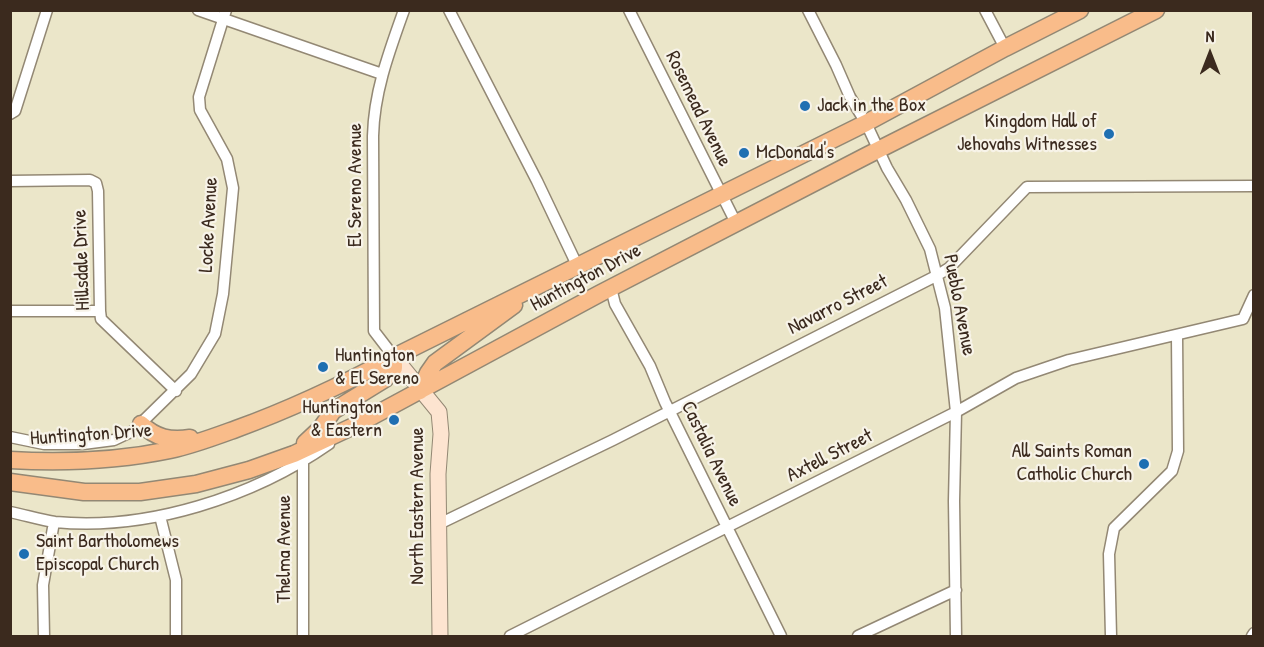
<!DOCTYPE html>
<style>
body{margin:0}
#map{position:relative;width:1264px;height:647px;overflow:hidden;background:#ebe6c9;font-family:"Patrick Hand",sans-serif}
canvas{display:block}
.frame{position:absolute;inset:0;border:12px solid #3b2a1e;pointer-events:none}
.north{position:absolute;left:1180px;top:24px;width:60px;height:60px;-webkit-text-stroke:4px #f7f3e8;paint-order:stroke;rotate:0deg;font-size:16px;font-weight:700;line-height:24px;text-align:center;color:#3b2a1e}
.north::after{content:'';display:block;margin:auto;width:21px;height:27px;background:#3b2a1e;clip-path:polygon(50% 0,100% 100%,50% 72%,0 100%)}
</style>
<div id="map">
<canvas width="1264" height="647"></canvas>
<div class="frame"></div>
<div class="north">N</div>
</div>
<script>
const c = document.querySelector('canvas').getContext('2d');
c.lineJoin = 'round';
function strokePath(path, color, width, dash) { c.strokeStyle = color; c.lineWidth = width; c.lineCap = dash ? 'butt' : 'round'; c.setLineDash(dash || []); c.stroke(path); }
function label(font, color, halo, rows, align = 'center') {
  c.font = font + ' "Patrick Hand",sans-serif'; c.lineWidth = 4.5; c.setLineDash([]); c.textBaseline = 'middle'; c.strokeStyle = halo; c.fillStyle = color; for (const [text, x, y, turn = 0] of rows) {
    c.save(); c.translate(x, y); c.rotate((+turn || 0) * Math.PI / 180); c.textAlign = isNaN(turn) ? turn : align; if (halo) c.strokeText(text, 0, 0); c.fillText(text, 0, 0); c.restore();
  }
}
const street = new Path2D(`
 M198 10 382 74
 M449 10 537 181 577 265
 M629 10 736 223
 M808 10 836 65 850 97 866 123 887 168 906 200 930 249 945 308 956 412 954 501 956 636
 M985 10 1005 48
 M10 114 15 111 47 10
 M10 181 90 180 96 183 98 191 100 311 101 319 176 391
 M611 288 615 304 650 366 665 402 781 636
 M10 311H100
 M394 357 374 331 373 136C374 92 389 52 404 10
 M10 437 44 444H83L114 440 133 431 191 374 215 334 223 294 233 188 227 159 200 110 199 97 226 10
 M10 512C25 515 41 520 55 522 148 531 253 497 329 444
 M160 516 176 580V636
 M439 524 613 440 936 276 949 268 1027 187 1254 186
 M44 636 43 585 54 522
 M303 636V462
 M510 636 956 412 1016 378 1069 360 1243 319 1254 295
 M858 636 956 590
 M1111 636 1109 554 1114 528 1172 471 1178 451 1177 336
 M1252 636 1254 633`);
const secondary = new Path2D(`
 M394 357 439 412 441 434 438 474 440 636`);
const primary = new Path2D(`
 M420 391 428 373 435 363 514 305
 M141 424C156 438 170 441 190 438
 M305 443 321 428 333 411 385 379 394 368V357
 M10 460C64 463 117 461 170 450 193 445 214 437 236 429 291 409 342 385 394 357L866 123 1005 48 1080 10
 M10 482 84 492H140L196 484 249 470 294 454 358 424 599 294 866 156 1156 10`);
strokePath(street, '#938874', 13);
strokePath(secondary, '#938874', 17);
strokePath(primary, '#938874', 19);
strokePath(street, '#fff', 10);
strokePath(secondary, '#fde4d0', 15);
strokePath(primary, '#f9bc8a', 16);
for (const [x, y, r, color] of [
 [805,106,6,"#1f6fb2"],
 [1109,134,6,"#1f6fb2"],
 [744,153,6,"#1f6fb2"],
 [323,367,6,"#1f6fb2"],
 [394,420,6,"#1f6fb2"],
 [1144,464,6,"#1f6fb2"],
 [24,554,6,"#1f6fb2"]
]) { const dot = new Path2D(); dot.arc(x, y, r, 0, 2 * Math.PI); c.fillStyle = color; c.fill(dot); strokePath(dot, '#f7f3e8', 2); }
label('20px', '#3b2a1e', '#f7f3e8', [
 ["Jack in the Box",817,106],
 ["Kingdom Hall of",1097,122,"right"],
 ["Jehovahs Witnesses",1097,145,"right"],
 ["McDonald's",756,153],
 ["Huntington",335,356],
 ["& El Sereno",335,379],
 ["Huntington",382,408,"right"],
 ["& Eastern",382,431,"right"],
 ["All Saints Roman",1132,452,"right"],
 ["Catholic Church",1132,475,"right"],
 ["Saint Bartholomews",36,542],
 ["Episcopal Church",36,565]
], 'left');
label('20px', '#3b2a1e', '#f7f3e8', [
 ["Rosemead Avenue",698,109,64],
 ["El Sereno Avenue",356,185,-90],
 ["Locke Avenue",209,225,-87],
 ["Hillsdale Drive",82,260,-92],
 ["Huntington Drive",586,278,-28],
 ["Navarro Street",838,305,-27],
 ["Pueblo Avenue",959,305,79],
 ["Huntington Drive",91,435,-4],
 ["Castalia Avenue",711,454,64],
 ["Axtell Street",830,456,-27],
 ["North Eastern Avenue",418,506,-90],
 ["Thelma Avenue",285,549,-90]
]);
</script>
